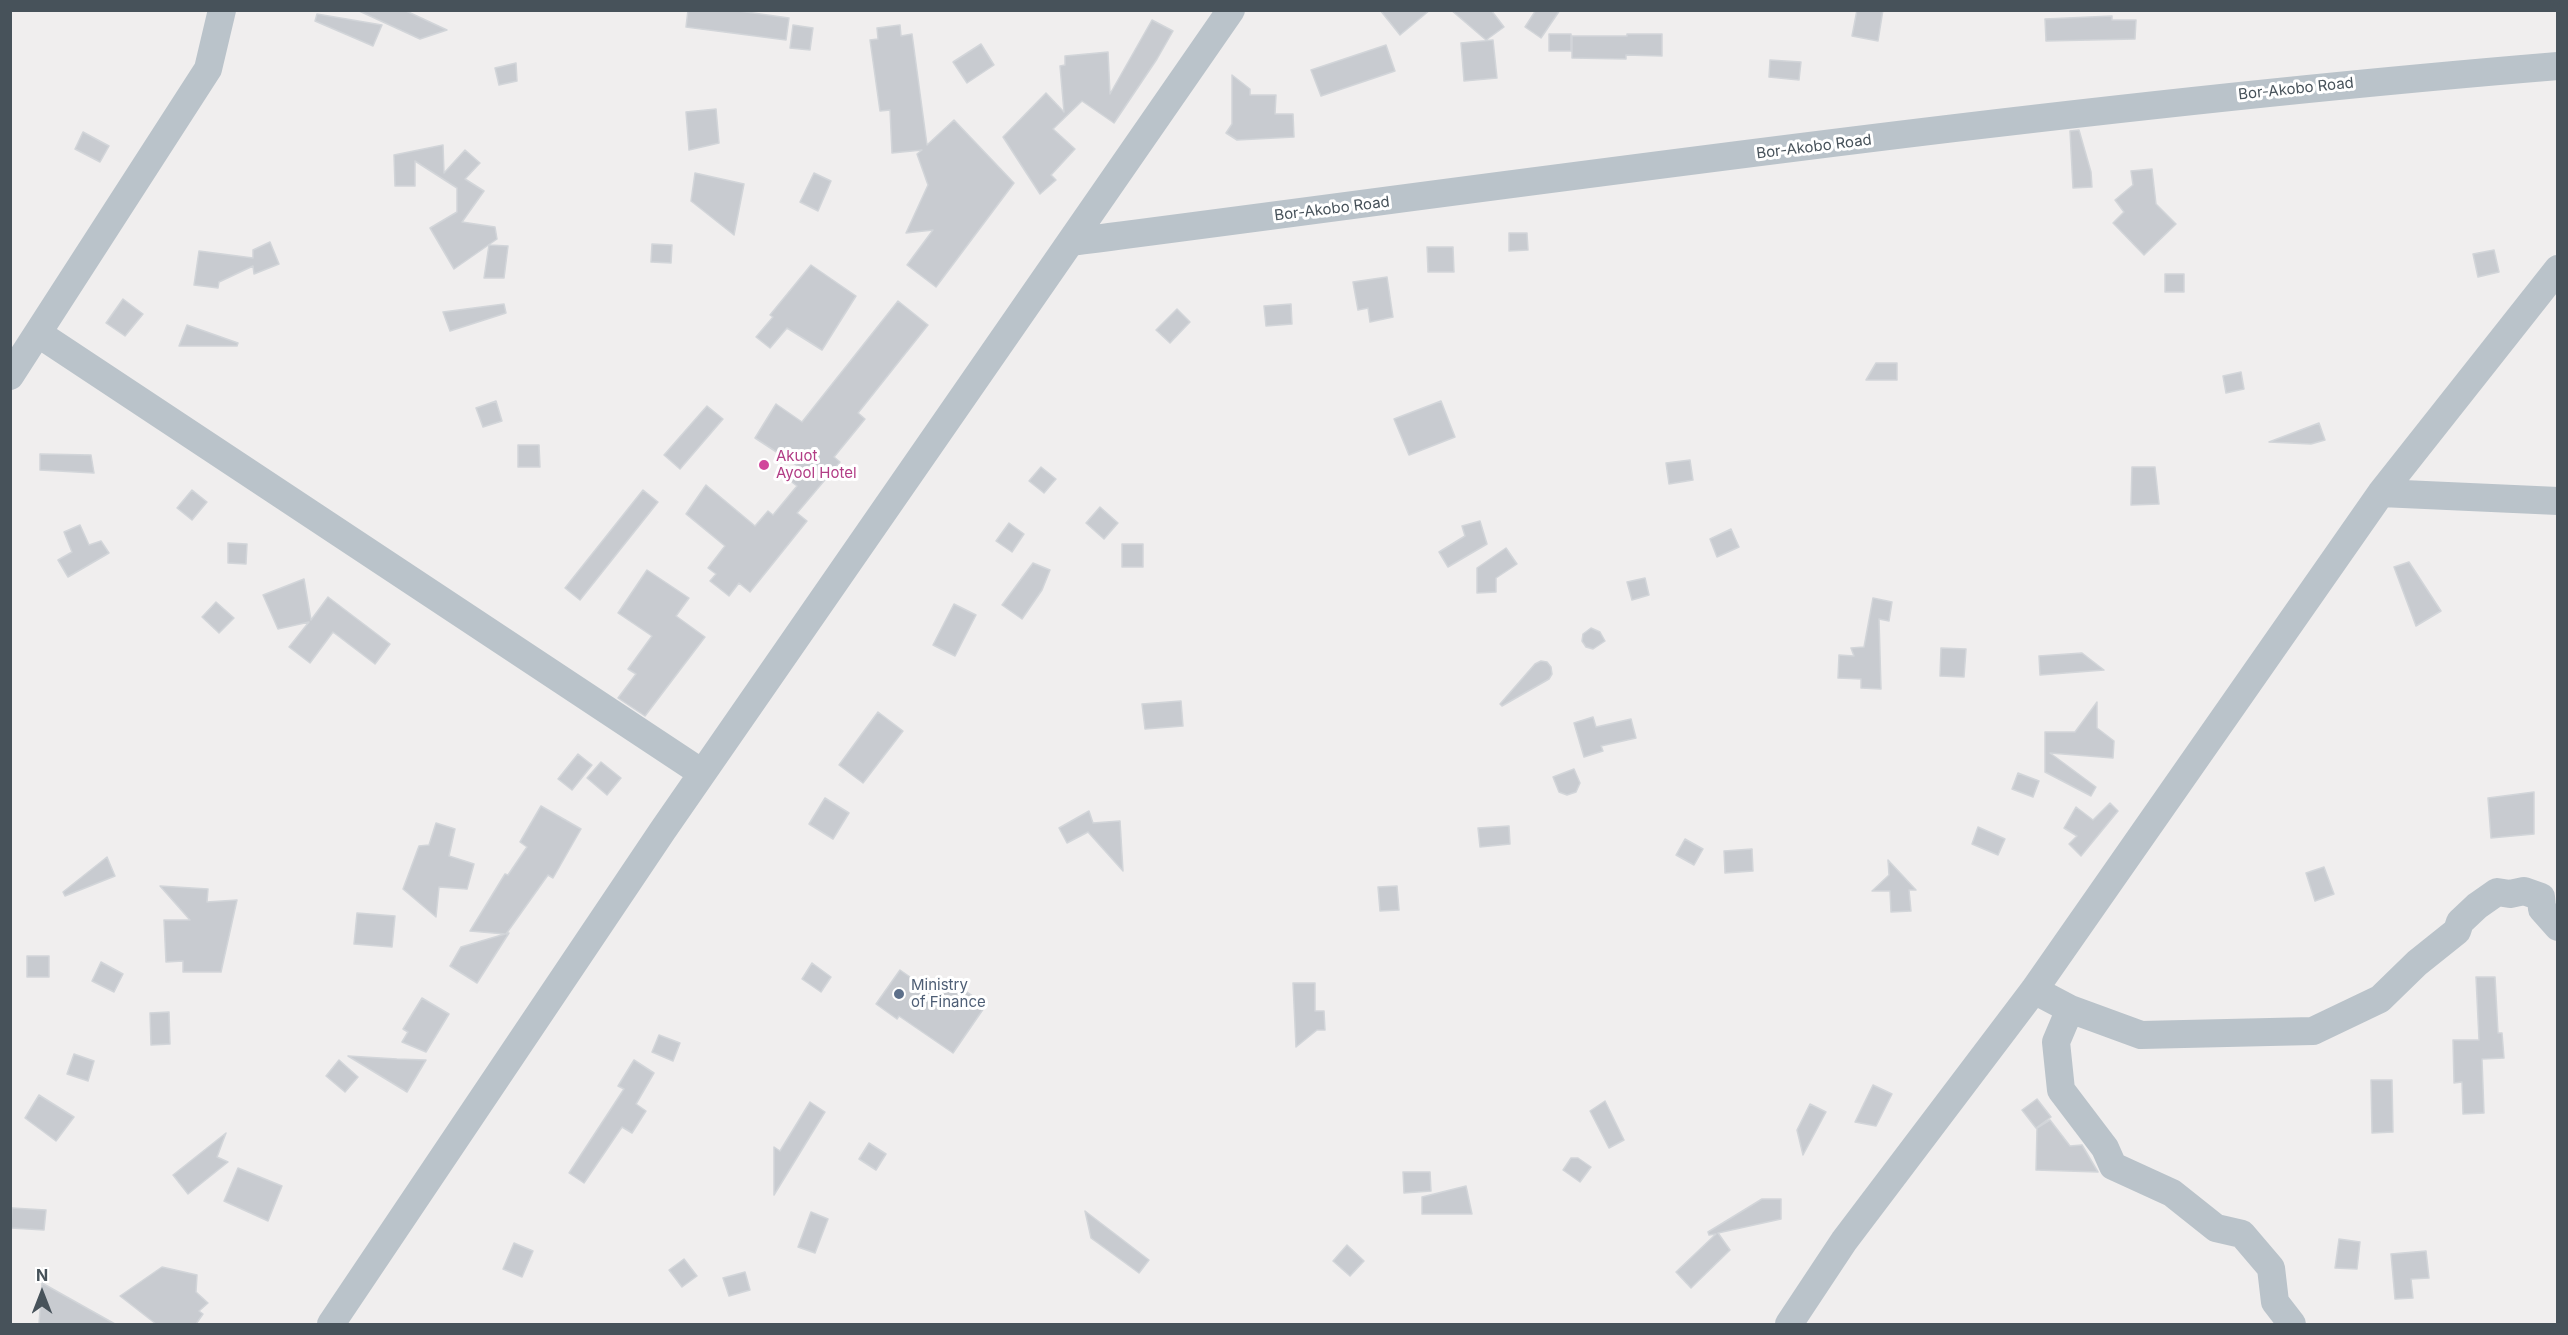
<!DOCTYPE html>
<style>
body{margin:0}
#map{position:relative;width:2568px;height:1335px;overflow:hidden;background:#f0eeee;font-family:Inter,sans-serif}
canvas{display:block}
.frame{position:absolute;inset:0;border:12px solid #47525a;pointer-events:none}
.north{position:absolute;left:12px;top:1263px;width:60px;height:60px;-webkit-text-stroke:4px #fff;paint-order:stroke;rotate:0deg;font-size:16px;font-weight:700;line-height:24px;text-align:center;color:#47525a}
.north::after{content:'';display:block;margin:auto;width:21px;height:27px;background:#47525a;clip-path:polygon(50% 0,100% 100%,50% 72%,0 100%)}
</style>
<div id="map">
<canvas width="2568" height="1335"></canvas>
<div class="frame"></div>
<div class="north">N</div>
</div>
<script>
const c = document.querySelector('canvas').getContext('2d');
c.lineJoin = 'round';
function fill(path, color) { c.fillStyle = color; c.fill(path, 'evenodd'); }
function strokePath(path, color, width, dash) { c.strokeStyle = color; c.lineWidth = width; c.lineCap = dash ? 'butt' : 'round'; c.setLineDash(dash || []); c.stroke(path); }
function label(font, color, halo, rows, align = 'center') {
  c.font = font + ' Inter,sans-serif'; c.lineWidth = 6; c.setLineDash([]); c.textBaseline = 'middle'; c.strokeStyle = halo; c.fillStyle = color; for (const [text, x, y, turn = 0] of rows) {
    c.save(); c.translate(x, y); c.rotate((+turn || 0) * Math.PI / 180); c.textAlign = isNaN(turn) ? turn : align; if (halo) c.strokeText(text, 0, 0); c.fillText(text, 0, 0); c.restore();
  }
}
const building = new Path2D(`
 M357 10H404L447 30 420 39Z
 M688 10H732L789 18 786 40 686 27Z
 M1380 10H1430L1400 35Z
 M1451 10H1491L1504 27 1486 40Z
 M1536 10H1560L1541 38 1525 27Z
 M1857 10H1883L1878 41 1852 36Z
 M317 14 382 25 373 46 315 21Z
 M2112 16V20H2136L2135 39 2046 41 2045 19Z
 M1152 20 1173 31 1157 59 1114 123 1082 101 1053 129 1075 149 1051 175 1056 180 1040 194 1003 137 1046 93 1064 112 1060 66 1065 65V56L1108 52 1110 94Z
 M793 25 813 28 810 50 790 48Z
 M900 25 901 36 912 34 927 145 954 120 1014 183 936 287 907 265 933 230 906 233 928 185 917 154 922 150 892 153 890 110 880 111 870 40 878 39 877 28Z
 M1549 34H1571V51H1549Z
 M1627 34H1662V56L1626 55V59L1572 58V36H1627Z
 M1493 40 1497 78 1464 81 1461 43Z
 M981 44 994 65 967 83 953 62Z
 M1386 45 1395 71 1321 96 1311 70Z
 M1770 60 1801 62 1799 80 1769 77Z
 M516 63 517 81 499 85 495 68Z
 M1232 75 1250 89V95H1276L1275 114H1293L1294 137 1237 140 1226 133 1232 124Z
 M716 109 719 143 689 150 686 112Z
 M2079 130 2091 172 2092 187 2073 188 2070 131Z
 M83 132 109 146 100 162 75 149Z
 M443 145 444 173 465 150 480 163 465 179 484 191 462 222 495 227 497 239 454 269 430 228 457 212V188L415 161V186H395L394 155Z
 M2152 169 2156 204 2176 224 2144 255 2113 223 2124 212 2115 200 2133 185 2131 171Z
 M695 173 744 184 734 235 691 201Z
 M814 173 831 181 818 211 800 202Z
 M1509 233H1527L1528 250 1509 251Z
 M270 242 279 264 254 274 253 266 219 282 218 288 194 285 199 251 253 258V250Z
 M652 244 672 245 671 263 651 262Z
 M489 245 508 246 504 278H484Z
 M1427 247H1453L1454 272H1428Z
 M2494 250 2499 272 2478 277 2473 254Z
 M811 265 856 296 822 350 787 328 770 348 756 337 773 317 770 315Z
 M2165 274H2184V292H2165Z
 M1387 277 1393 317 1370 322 1368 308 1358 310 1353 282Z
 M123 299 143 314 125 336 106 323Z
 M898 301 928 325 858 413 865 419 834 457 840 462 797 513 807 521 750 592 739 583 729 596 710 581 716 574 708 568 725 546 686 514 706 485 755 526 768 511 773 515 797 486 788 479 798 466 755 438 776 404 802 422Z
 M504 304 506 313 450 331 443 312Z
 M1291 304 1292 324 1266 326 1264 306Z
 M1177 309 1190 322 1170 343 1156 330Z
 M187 325 238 343 237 346H179Z
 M1876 363H1897V380H1866Z
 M2241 372 2244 389 2226 393 2223 376Z
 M496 401 502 421 483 427 476 408Z
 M1441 401 1455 437 1409 455 1394 419Z
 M707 406 723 419 680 469 664 455Z
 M2319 423 2325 440 2311 444 2269 442Z
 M518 445H539L540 467H518Z
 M40 454 91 455 94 473 40 470Z
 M1690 460 1693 480 1669 484 1666 463Z
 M1041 467 1056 479 1044 493 1029 481Z
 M2132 467H2155L2159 504 2131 505Z
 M192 490 207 502 192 520 177 508Z
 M643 490 658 502 580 600 565 588Z
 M1100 507 1118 523 1104 539 1086 523Z
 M1480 521 1487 544 1448 567 1439 552 1465 536 1462 526Z
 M1009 523 1024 534 1012 552 996 541Z
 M80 525 89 545 101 541 109 553 68 577 58 560 72 552 64 532Z
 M1731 529 1739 547 1717 557 1710 539Z
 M228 543 247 544 246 564 228 563Z
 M1122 544H1143V567H1122Z
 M1506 548 1517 564 1496 578V592L1477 593V568Z
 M2409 562 2441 611 2416 626 2394 567Z
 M1033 563 1050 570 1042 590 1022 619 1002 605Z
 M647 570 689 598 676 616 705 637 645 716 618 698 636 674 628 669 652 636 618 613Z
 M1645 578 1649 595 1632 600 1627 582Z
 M304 579 311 620 328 597 390 644 375 664 333 632 310 663 289 647 309 622 278 629 263 595Z
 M1873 598 1892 602 1889 621 1879 619 1881 689 1861 688V679L1838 678 1839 655 1854 656 1851 648 1864 647Z
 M216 602 234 618 219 633 202 617Z
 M954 604 976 615 955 656 933 645Z
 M1591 628 1600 632 1605 641 1593 649 1586 647 1582 641 1583 634Z
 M1941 648 1966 649 1964 677 1940 676Z
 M2082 653 2104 670 2040 675 2039 656Z
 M1541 661 1547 662 1551 667 1552 674 1549 679 1502 706 1500 704 1535 664Z
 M1181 701 1183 726 1145 729 1142 704Z
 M2097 702V728L2114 741 2113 758 2050 753 2096 787 2091 796 2045 772V732H2075Z
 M878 712 903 731 863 783 839 765Z
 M1593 717 1596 727 1631 719 1636 738 1601 746 1603 751 1584 757 1574 723Z
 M578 754 592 765 572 790 558 779Z
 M601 762 621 778 607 795 587 778Z
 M1574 769 1580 783 1576 792 1567 795 1559 792 1553 777Z
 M2018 773 2039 781 2033 797 2012 789Z
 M2534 792V834L2491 838 2488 798Z
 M825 798 849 813 833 839 809 824Z
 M2110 803 2118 811 2081 856 2069 844 2077 836 2064 828 2076 807 2093 820Z
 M541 806 581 829 553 878 548 875 506 934 509 933 477 983 450 966 461 947 505 934 470 931 505 874 508 875 527 847 520 842Z
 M1089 811 1093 823 1120 821 1123 871 1088 832 1067 843 1059 828Z
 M436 823 455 829 449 856 474 864 467 889 439 887 436 917 403 889 419 846 429 845Z
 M1509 826 1510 844 1480 847 1478 828Z
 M1978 827 2005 839 1998 855 1972 844Z
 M1685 839 1703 849 1694 865 1676 855Z
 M1752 849 1753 871 1725 873 1724 851Z
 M107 857 115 876 65 896 63 892Z
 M1888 860 1916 890H1909L1911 911 1891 912 1890 891H1872L1889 875Z
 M2324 867 2334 894 2315 901 2306 873Z
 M160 886 208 889 207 902 237 900 221 972H183V961L166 962 164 920H190Z
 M1397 886 1399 910 1380 911 1378 887Z
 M357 913 395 916 392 947 354 944Z
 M27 956H49V977H27Z
 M101 962 123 974 114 992 92 981Z
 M812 963 831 977 821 992 802 979Z
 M900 970 940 998 951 981 986 1005 953 1053 899 1016 897 1019 876 1004Z
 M2476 977H2495L2498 1033H2502L2504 1058 2482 1059 2484 1113 2463 1114 2462 1082 2454 1083 2453 1040H2479Z
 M1293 983H1315V1011H1324L1325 1030H1317L1296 1047Z
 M422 998 449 1014 426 1052 402 1042 408 1032 403 1029Z
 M169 1012 170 1044 151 1045 150 1013Z
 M659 1035 680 1043 673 1061 652 1052Z
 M74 1054 94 1061 88 1081 67 1074Z
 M348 1056 397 1059 426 1060 407 1092Z
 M339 1060 358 1077 345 1092 326 1076Z
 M634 1060 654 1073 636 1104 646 1111 632 1133 622 1127 584 1183 569 1173 624 1089 618 1086Z
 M2371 1080H2392L2393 1132 2372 1133Z
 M1873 1085 1892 1094 1876 1126 1855 1122Z
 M39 1095 74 1117 56 1141 25 1118Z
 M2037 1099 2051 1117 2036 1128 2022 1110Z
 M1605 1101 1624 1140 1609 1148 1590 1111Z
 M810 1102 825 1112 774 1195V1147L780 1151Z
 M1810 1104 1826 1112 1803 1155 1797 1130Z
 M2050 1120 2070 1146 2082 1145 2098 1172 2036 1170 2037 1128Z
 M226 1133 217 1157 228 1162 188 1194 173 1175Z
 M869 1143 886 1154 876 1170 859 1159Z
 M1571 1158H1578L1591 1167 1580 1182 1563 1170Z
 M238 1168 282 1186 268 1221 224 1201Z
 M1403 1172H1430L1431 1191 1404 1193Z
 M1466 1186 1472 1214H1422V1197Z
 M1762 1199H1781V1219L1718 1233 1730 1250 1691 1288 1676 1272 1716 1234 1709 1235 1708 1232Z
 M12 1208 46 1210 44 1230 11 1228Z
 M1085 1211 1149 1260 1139 1273 1091 1238Z
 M811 1212 828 1219 815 1253 798 1247Z
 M2339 1239 2360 1242 2357 1269 2335 1268Z
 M514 1243 533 1251 522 1277 503 1269Z
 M1347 1245 1364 1261 1350 1276 1333 1261Z
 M2426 1251 2429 1278 2411 1279 2413 1298 2395 1299 2391 1254Z
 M684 1259 697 1276 682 1287 669 1270Z
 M162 1267 197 1275 196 1292 208 1303 199 1311 203 1314 196 1324H156L120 1296Z
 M745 1272 750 1290 729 1296 723 1278Z
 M42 1283 115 1324H39Z`);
fill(building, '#c8cbd0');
strokePath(building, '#d2d5d9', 1.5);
strokePath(new Path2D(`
 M1071 242C1566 178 2060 107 2558 66
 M39 334 702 773
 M10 376 208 69 222 10
 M2381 493 2558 501
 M2034 990 2070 1009 2141 1035 2313 1031 2380 999 2417 963 2457 931 2460 922 2477 906 2497 892 2510 894 2524 891 2541 897 2542 909 2558 927
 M2070 1009 2056 1042 2061 1090 2105 1148 2113 1166 2172 1193 2216 1228 2242 1234 2271 1268 2275 1302 2292 1324
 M331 1324 663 830 1231 10
 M1789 1324 1844 1241 2034 990 2381 493 2558 269`), '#bac3ca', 28);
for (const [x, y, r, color] of [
 [764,465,6,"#d1479c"],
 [899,994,6,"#5c6f8a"]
]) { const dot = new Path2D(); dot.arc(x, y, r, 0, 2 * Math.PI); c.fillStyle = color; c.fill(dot); strokePath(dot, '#fff', 2); }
label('15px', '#47525a', '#fff', [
 ["Bor-Akobo Road",2296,89,-6],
 ["Bor-Akobo Road",1814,147,-7],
 ["Bor-Akobo Road",1332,209,-7]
]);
label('15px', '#b23c85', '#fff', [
 ["Akuot",776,456],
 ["Ayool Hotel",776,473]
], 'left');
label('15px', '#4e5e75', '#fff', [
 ["Ministry",911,985],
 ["of Finance",911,1002]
], 'left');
</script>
